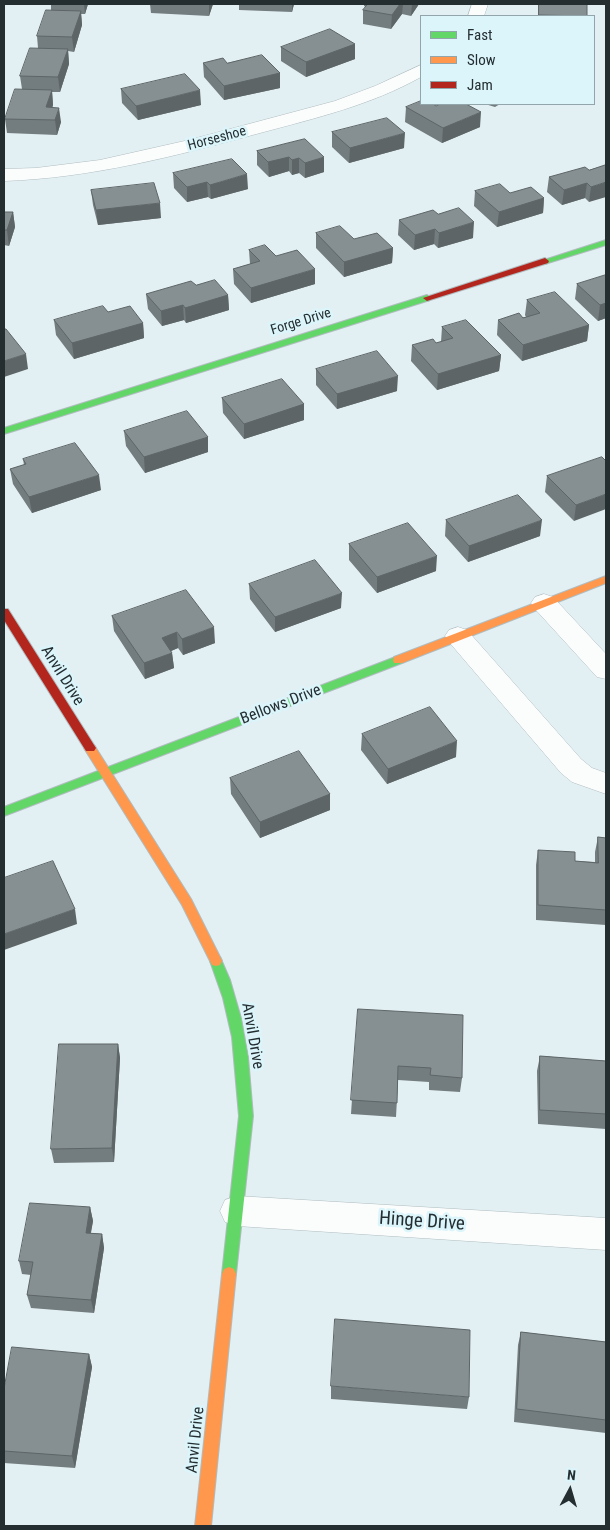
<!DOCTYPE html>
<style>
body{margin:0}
#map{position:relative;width:610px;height:1530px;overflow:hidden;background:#e2f0f4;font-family:"Roboto Condensed",sans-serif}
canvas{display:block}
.frame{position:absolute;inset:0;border:5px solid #242e30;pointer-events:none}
.legend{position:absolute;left:420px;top:15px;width:175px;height:90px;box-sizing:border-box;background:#dbf5fb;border:1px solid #92a5aa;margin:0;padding:6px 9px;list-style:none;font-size:15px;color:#242e30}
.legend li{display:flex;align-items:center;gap:10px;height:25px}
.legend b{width:25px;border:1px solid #92a5aa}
.north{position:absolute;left:545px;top:1465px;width:50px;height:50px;-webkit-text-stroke:4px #dbf5fb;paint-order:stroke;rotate:6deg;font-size:14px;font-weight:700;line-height:20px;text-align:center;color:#242e30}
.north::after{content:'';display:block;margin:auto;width:18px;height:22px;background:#242e30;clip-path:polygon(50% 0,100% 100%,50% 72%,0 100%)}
</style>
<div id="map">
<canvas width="610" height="1530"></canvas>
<div class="frame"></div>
<ul class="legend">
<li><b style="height:6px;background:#63d668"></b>Fast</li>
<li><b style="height:6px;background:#ff974d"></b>Slow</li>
<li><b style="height:6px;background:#b3261e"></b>Jam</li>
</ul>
<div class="north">N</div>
</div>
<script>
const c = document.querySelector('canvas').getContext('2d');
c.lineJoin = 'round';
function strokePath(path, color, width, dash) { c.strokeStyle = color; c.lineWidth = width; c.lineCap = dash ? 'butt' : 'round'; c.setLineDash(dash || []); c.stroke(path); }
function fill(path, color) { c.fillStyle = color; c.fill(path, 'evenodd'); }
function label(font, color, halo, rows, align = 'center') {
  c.font = font + ' "Roboto Condensed",sans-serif'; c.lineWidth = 5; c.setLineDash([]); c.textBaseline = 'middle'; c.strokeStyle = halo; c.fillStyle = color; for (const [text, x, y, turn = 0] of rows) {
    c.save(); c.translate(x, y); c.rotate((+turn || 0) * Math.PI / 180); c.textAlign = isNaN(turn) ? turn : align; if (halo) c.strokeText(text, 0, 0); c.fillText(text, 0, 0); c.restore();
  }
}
const street = new Path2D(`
 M472 4H488L484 16H468Z
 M421 65V77C371 105 316 118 260 133 176 156 91 178 4 181V169L36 168 100 160 189 140 335 101 375 86Z
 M544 594 553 597 606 654V679L597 677 535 609 531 603 535 597Z
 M458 627 467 630 581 759 592 768 606 773V794L572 782 561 773 449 642 445 636 449 630Z
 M237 1196 606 1218V1250L237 1226 225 1222 220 1211 225 1200Z`);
const fast = new Path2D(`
 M606 240V245L548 263 545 264 541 261Z
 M427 295 431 298 430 300 4 434V428Z
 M398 656 403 660 402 663 4 816V807Z
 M216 956 220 957 230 980 241 1018 248 1057 253 1116 236 1274 234 1279 229 1281 224 1279 222 1274 239 1116 232 1037 223 998 210 961 212 957Z`);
const slow = new Path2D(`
 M606 576V583L402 663H394L393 660 394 657Z
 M90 744 94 745 191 899 222 961 220 965 216 966 212 965 182 905 84 748Z
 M229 1267 234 1269 236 1274 211 1526H195L222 1274 224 1269Z`);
const jam = new Path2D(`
 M545 258 549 261 548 263 430 300 427 301 423 298Z
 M4 609H8L94 745 96 748 94 751H86L4 620Z`);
strokePath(street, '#b0bcbf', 1);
strokePath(fast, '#b0bcbf', 2);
strokePath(slow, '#b0bcbf', 2);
strokePath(jam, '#b0bcbf', 2);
fill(street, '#fbfdfd');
fill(fast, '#63d668');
fill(slow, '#ff974d');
fill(jam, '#b3261e');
fill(new Path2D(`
 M51 4H88L85 14H81L82 25 74 52 68 51 69 64 60 92H52L53 105 52 108 61 122 57 135 7 133 5 119 22 89 20 76 38 48 37 36 51 10Z
 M150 4H213L209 16 151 13Z
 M239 4H294L292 12 239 10Z
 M364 4H419L411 16 402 14 391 29 363 24V10L366 7 364 6Z
 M538 4H587V16H538Z
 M355 44V59L306 77 281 61V47Z
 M203 63H227L280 73V88L224 100 204 77Z
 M121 89 201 105 138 120 122 103Z
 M485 104H500L495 107Z
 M406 107 480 127 442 143 405 122Z
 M332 132 404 148 349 163 332 147Z
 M305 139 324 172 305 178 299 173 292 175 289 171 269 177 257 165V151Z
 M606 165 589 202 585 198 562 205 547 192 549 177 589 170Z
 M173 173 248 189 211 199 208 197 187 202 174 188Z
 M91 190 161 218 98 225 93 205Z
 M475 191 510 193 544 198 543 213 497 227 474 206Z
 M4 212H13L15 227 9 246 4 245Z
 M438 214 473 238 438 248 434 244 414 250 398 235 399 220Z
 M316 233 354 239 393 248 392 263 344 277 316 248Z
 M249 250 315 284 251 303 234 284 233 269 250 264Z
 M606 275V318L598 321 575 299 577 284Z
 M196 285 228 295 229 310 186 323 184 320 162 326 148 309 146 294Z
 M527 300 589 325 587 341 522 361 497 335 498 320 526 317 525 315Z
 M54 320 143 323 144 338 74 359 56 335Z
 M442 327 501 355 499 371 437 390 411 361 412 345 436 343 441 342Z
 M316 369 397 391 337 409 316 385Z
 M222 398 304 404V420L244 439 223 413Z
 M124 431 208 437V452L145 473 126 446Z
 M602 457 574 521 545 492 547 476Z
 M23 459 101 490 32 513 13 484 10 469 24 465Z
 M446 520 540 536 468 562 445 536Z
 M349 544 436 571 377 593 349 560Z
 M249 584 341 608 275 632 250 599Z
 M112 616 215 643 183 655 178 648 171 651 172 653 174 668 145 679 114 631Z
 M362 734 456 757 387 784 361 750Z
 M230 778 330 794V810L260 838 231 794Z
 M598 837 606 838V925L536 920V865L538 850 575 861 595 862V852Z
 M358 1009 462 1078 460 1092 429 1090V1082L398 1080 396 1117 351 1114Z
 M118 1044 120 1058 114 1162 54 1163 51 1149Z
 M540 1056 606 1061V1129L538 1124 537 1071Z
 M90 1207 93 1221 91 1233 102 1234 104 1248 94 1313 31 1308 27 1295 31 1275 22 1274 19 1261Z
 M521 1332 606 1342V1433L514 1422 518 1345Z
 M89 1354 92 1367 75 1468 4 1463V1389Z
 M331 1386 469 1397 467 1409 331 1399Z`), '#737c7e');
fill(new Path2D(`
 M84 4H88L85 14Z
 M209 4H213L209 16Z
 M292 4H294L292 12Z
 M400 4H403L402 14 391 29 392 15Z
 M412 4H419L411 16Z
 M81 11 82 25 74 52 72 37Z
 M355 44V59L306 77V62Z
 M68 49 69 64 60 92 58 77Z
 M280 73V88L224 100V86Z
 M52 90 53 105 48 120 46 107Z
 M200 90 201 105 138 120 136 106Z
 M59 108 61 122 57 135 55 120Z
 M481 112 480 127 442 143 443 128Z
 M405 133 404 148 349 163 350 148Z
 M289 157V171L269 177 268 162Z
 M324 157V172L305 178V163Z
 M299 158V173L292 175V160Z
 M247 174 248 189 211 199 210 185Z
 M207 182 208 197 187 202V187Z
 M606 182V197L589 202 591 187Z
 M587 183 585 198 562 205 564 190Z
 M544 198 543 213 497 227 499 212Z
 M160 203 161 218 98 225 96 210Z
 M13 212 15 227 9 246 7 230Z
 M474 222 473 238 438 248 439 233Z
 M435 229 434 244 414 250 415 235Z
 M393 248 392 263 344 277V262Z
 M315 269V284L251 303V288Z
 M228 295 229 310 186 323 185 308Z
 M606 303V318L598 321 600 305Z
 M183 305 184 320 162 326 161 311Z
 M143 323 144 338 74 359 72 343Z
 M589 325 587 341 522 361 523 345Z
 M26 354 28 369 4 377V361Z
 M501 355 499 371 437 390 438 374Z
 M398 376 397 391 337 409V394Z
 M304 404V420L244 439V424Z
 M208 437V452L145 473 144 457Z
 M99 475 101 490 32 513 29 497Z
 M606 494V509L574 521 576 505Z
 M542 520 540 536 468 562 469 546Z
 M437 556 436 571 377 593V577Z
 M342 593 341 608 275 632V617Z
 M214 627 215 643 183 655 182 639Z
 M177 632 178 648 164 654 162 638Z
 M172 653 174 668 145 679 144 663Z
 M457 741 456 757 387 784 388 769Z
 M330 794V810L260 838V822Z
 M75 909 77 924 4 950V934Z
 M118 1044 120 1058 114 1162 112 1148Z
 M90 1207 93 1221 88 1246 86 1233Z
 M102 1234 104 1248 94 1313 91 1300Z
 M89 1354 92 1367 75 1468 72 1456Z`), '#5e6567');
const building = new Path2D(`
 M368 4H400L392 15 363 10Z
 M539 4H587V16L539 15Z
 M46 10 81 11 72 37 37 36Z
 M330 29 355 44 306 62 281 47Z
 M30 48 68 49 58 77 20 76Z
 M262 55 280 73 224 86 203 63 223 58 227 63Z
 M185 74 200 90 136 106 121 89Z
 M15 89 52 90 46 107 59 108 55 120 5 119Z
 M421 101V104H433L436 106 440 104H466L481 112 443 128 406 107Z
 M387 118 405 133 350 148 332 132Z
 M305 139 324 157 305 163 299 158 292 160 289 157 268 162 257 151Z
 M232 159 247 174 210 185 207 182 187 187 173 173Z
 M606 165V182L591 187 587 183 564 190 549 177 585 167 589 170Z
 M154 183 160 203 96 210 91 190Z
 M500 184 510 193 531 187 544 198 499 212 475 191Z
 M459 208 474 222 439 233 435 229 415 235 399 220 433 210 438 214Z
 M4 212H13L7 230H4Z
 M340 226 354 239 377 233 393 248 344 262 316 233Z
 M265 245 276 256 297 250 315 269 251 288 233 269 260 261 249 250Z
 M606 275V303L600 305 577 284Z
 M215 280 228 295 185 308 183 305 161 311 146 294 191 281 196 285Z
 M555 292 589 325 523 345 498 320 519 313 523 318 540 313 527 300Z
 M103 306 108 312 130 306 143 323 72 343 54 320Z
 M466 320 501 355 438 374 412 345 433 339 436 343 453 338 442 327Z
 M4 329H6L26 354 4 361Z
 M377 351 398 376 337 394 316 369Z
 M282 379 304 404 244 424 222 398Z
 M187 411 208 437 144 457 124 431Z
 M75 443 99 475 29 497 10 469 26 464 23 459Z
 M602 457 606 461V494L576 505 547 476Z
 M518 495 542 520 469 546 446 520Z
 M408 523 437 556 377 577 349 544Z
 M315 560 342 593 275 617 249 584Z
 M186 590 214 627 182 639 177 632 162 638 172 653 144 663 112 616Z
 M430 707 457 741 388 769 362 734Z
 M299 751 330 794 260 822 230 778Z
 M598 837 606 838V910L538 905V850L575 852V861L598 863Z
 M53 861 75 909 4 934V878Z
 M358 1009 463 1015 462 1078 430 1075 431 1068 398 1066 397 1103 351 1100Z
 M59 1044H118L112 1148 51 1149Z
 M540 1056 606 1061V1114L540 1110Z
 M30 1203 90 1207 86 1233 102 1234 91 1300 27 1295 33 1262 19 1261Z
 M335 1319 470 1330 469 1397 331 1386Z
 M521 1332 606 1342V1420L517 1409Z
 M12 1347 89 1354 72 1456 4 1451V1389Z`);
fill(building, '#869093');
strokePath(building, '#5e6567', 1);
label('14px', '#242e30', '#dbf5fb', [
 ["Horseshoe",217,139,-15],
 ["Forge Drive",301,322,-17]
]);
label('16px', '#242e30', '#dbf5fb', [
 ["Anvil Drive",62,676,58],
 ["Bellows Drive",281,705,-21],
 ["Anvil Drive",252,1036,80],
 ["Anvil Drive",196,1440,-84]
]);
label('19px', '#242e30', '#dbf5fb', [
 ["Hinge Drive",422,1222,4]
]);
</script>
